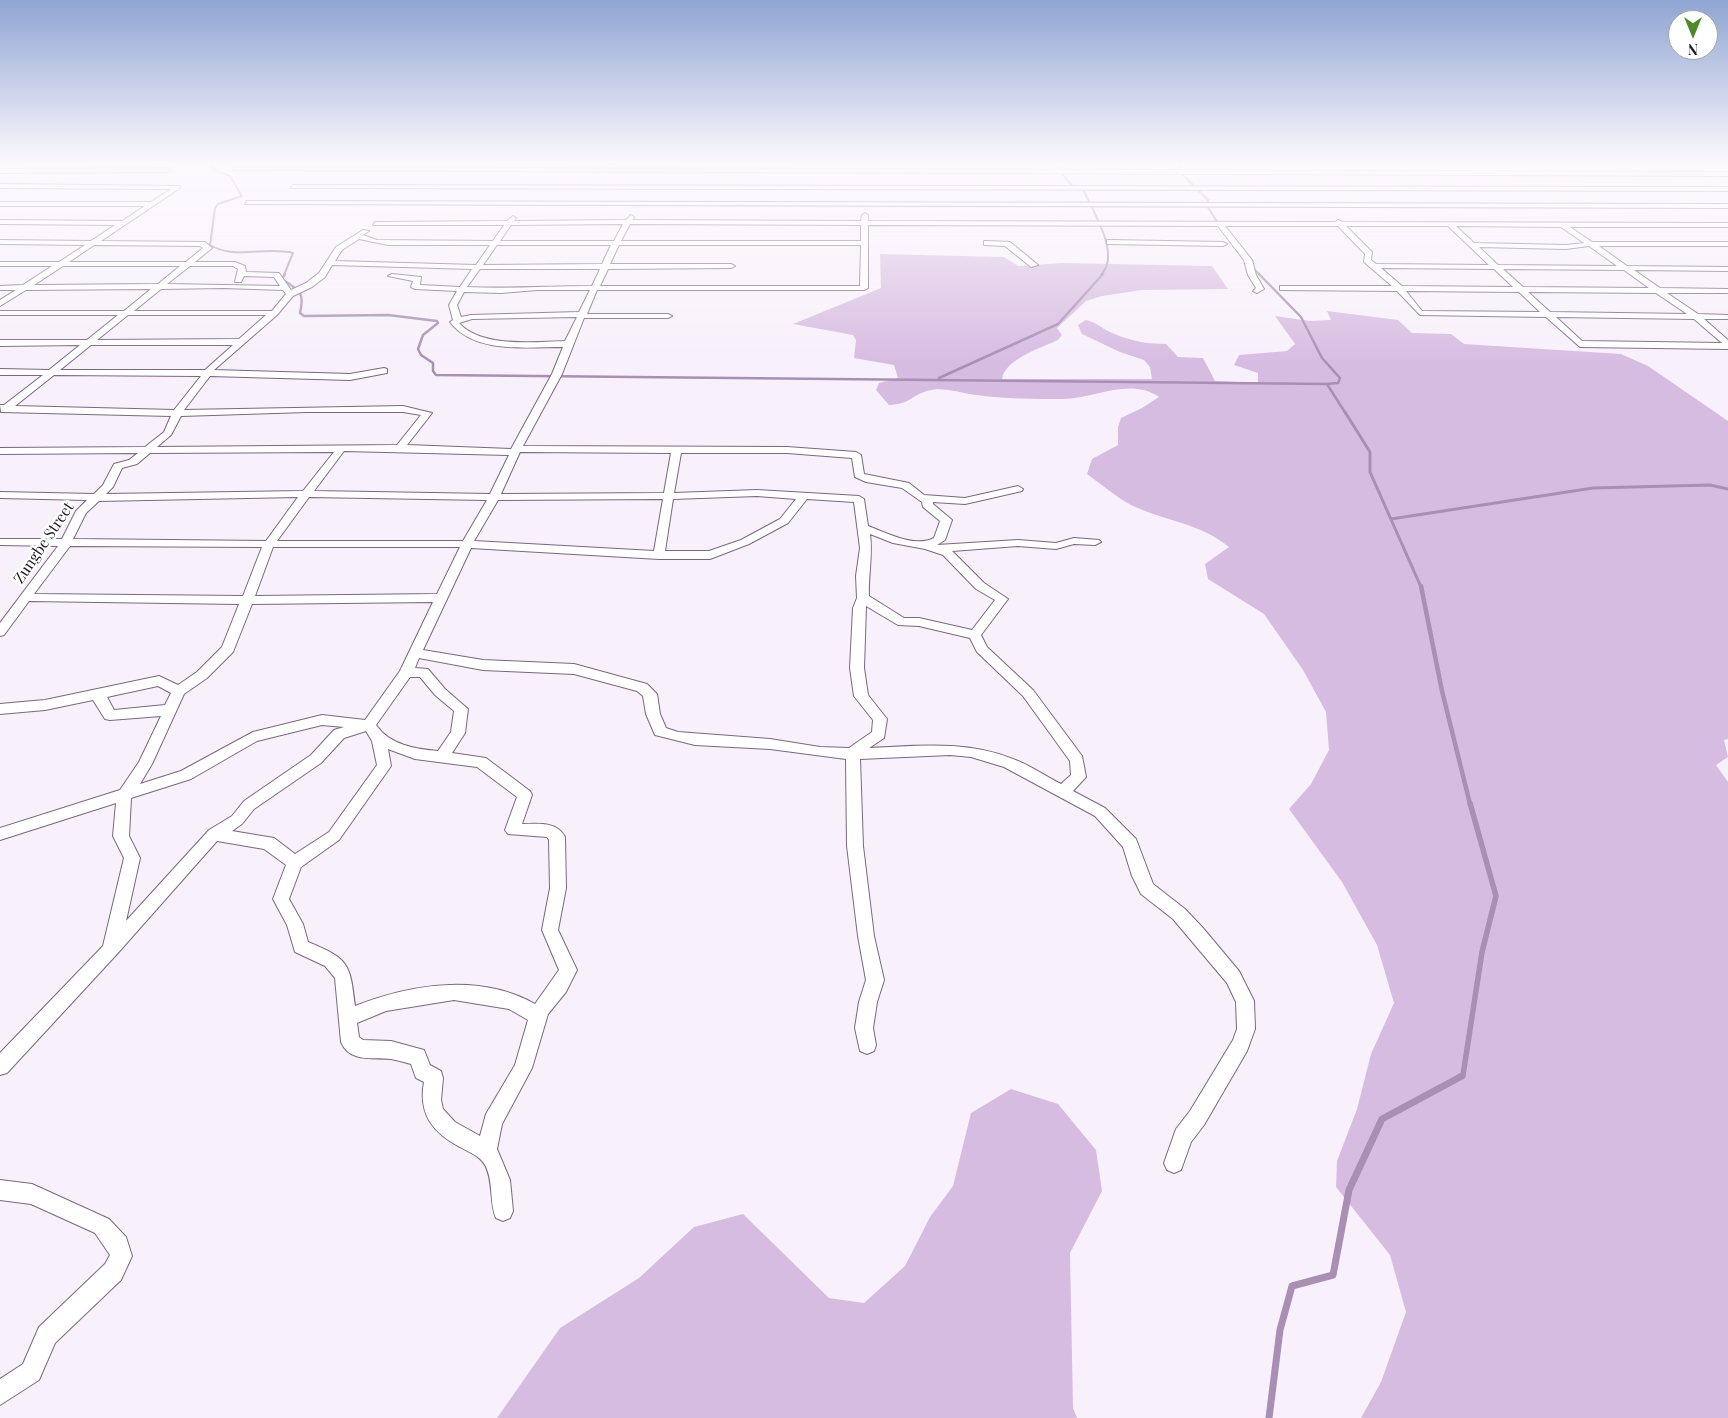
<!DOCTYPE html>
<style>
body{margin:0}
#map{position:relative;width:1728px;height:1418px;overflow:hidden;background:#f8f1fb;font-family:"Playfair Display",serif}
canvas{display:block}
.north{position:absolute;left:1668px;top:10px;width:50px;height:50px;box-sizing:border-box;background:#fff;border:1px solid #a5a2a6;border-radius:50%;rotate:180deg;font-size:14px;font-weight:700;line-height:20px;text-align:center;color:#1d1720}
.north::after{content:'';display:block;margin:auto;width:18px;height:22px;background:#4c8a2a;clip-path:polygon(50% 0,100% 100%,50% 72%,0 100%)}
</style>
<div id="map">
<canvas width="1728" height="1418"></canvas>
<div class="north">N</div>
</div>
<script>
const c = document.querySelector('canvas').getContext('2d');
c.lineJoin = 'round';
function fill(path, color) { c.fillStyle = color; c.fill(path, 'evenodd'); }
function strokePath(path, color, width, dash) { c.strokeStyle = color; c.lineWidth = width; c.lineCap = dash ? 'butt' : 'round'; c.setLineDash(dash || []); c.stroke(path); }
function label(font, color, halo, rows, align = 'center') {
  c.font = font + ' "Playfair Display",serif'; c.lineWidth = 5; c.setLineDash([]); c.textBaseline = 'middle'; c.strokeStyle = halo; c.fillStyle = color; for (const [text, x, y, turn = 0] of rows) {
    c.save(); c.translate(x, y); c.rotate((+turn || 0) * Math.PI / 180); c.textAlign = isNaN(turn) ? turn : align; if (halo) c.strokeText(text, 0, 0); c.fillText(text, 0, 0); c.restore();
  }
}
fill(new Path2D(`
 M880 254 1004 257 1018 266 1063 263 1212 266 1228 289 1142 290 1102 296 1086 301 1057 328 1062 335 1058 340C1041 348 1005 359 1002 379H1152L1150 367 1144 360 1120 352 1082 334 1078 325 1086 320C1095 322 1098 325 1106 330 1126 340 1144 344 1166 344L1178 357 1203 358 1215 381 1258 383V373L1234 365 1239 355 1287 351 1295 344 1275 316 1310 321 1331 320 1327 311 1398 320 1412 333 1451 334 1464 344 1621 354 1648 366 1728 421V739L1724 740 1728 757 1716 765 1728 782V1418H1361L1381 1382 1406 1312 1390 1255 1336 1187 1337 1161 1357 1109 1371 1054 1394 1003 1377 945 1342 882 1289 809 1311 784 1329 750 1326 712 1303 670 1264 614 1208 579 1205 564 1229 547C1200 523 1164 521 1131 505 1116 497 1101 484 1087 474L1092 459 1118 445V427L1121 418 1142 408 1159 397C1129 377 1095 399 1063 399 1035 399 1004 399 976 395 959 393 943 386 927 391 910 396 911 404 889 405L876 390 879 383 898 378 894 365 854 358 856 340 853 335 793 324 881 288Z
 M1011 1089 1058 1104 1096 1150 1102 1191 1070 1253 1073 1408 1077 1418H497L560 1328 639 1278 694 1227 743 1214 829 1298 864 1303 905 1266 930 1217 953 1186 971 1113Z`), '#d7bce1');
strokePath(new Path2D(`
 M209 164 217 171 230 176 242 196 218 204 215 208 210 245C235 260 266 246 293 253L284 275
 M1054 164 1074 188 1083 189C1093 212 1121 254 1101 275
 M1181 164 1178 170 1208 200 1207 206 1218 223
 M1252 267 1260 275`), '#a98fb4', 2);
strokePath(new Path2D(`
 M285 274 282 279C299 291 305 291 300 313L304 316 388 315 437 321 438 323 423 335 418 349 421 355 433 363V371L436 375 1327 384 1346 414
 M1259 274 1301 317 1322 358 1340 378 1338 383 1327 384
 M939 378 1058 324 1103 274`), '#a98fb4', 2.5);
strokePath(new Path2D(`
 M1345 412 1370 452V472L1421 587
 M1391 519 1593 488 1710 485 1728 489`), '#a98fb4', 3);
strokePath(new Path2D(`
 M1421 586 1442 691 1470 804`), '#a98fb4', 4.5);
strokePath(new Path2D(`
 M1460 1077 1463 1075 1482 952 1496 896 1470 803`), '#a98fb4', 5.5);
strokePath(new Path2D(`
 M1269 1418 1280 1330 1292 1286 1333 1275 1349 1190 1382 1119 1462 1076`), '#a98fb4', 7);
const minor = new Path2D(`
 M235 167 1728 172V176L233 170Z
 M0 169 168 168 171 170 168 172 0 173Z
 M0 184 180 186V188L101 241 205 242 212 248 195 262H235L245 266 246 272 279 273 291 290 306 283 319 273 336 247 363 230 369 231 363 235 377 240 493 241 504 225H373L375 222 507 221 513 216 516 218 514 221 626 220 631 215 634 217 633 220 861 221 862 215 865 213 868 215V221L1335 222 1338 220 1342 222 1728 223V227H1570L1592 242H1728V246H1599L1627 266 1728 267V271L1634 270 1660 288 1728 289V293H1667L1698 314 1728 315V319H1704L1728 340V349L1580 347 1546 317 1420 315 1397 291 1280 290V286H1392L1364 262 1365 254 1338 226H1225L1252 260 1256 275 1264 289 1257 293 1253 291 1256 288 1248 275 1244 260 1218 226 868 225V288L864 290H597L587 314H668L672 316 668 318H584L562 374 523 446 787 447 856 452 861 455 864 474 909 483 924 495 965 498 1018 486 1023 489 1022 491 965 504 933 502V504L952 520 945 540 937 545 1018 540 1056 543 1074 538 1099 540 1101 542 1095 545 1074 544 1056 549 1018 546 952 551 984 583 1008 599 981 635 987 647 1033 690 1082 756 1086 777 1073 791 1105 808 1136 839 1153 884 1185 909 1203 928 1239 971 1254 1001 1255 1029 1247 1051 1204 1125 1191 1142 1181 1170 1174 1173 1167 1170 1164 1163 1176 1129 1190 1111 1233 1040 1237 1029 1236 1002 1227 983 1173 919 1141 894 1132 876 1123 847 1095 816 1004 767 971 757 950 755 860 759 863 846 874 936 884 980 877 1002 873 1028 876 1045 874 1051 867 1054 860 1051 855 1028 859 1002 866 980 858 936 847 846 846 759 770 749 695 745 655 735 646 714 643 696 637 691 574 674 483 670 419 658 415 668 428 669 445 689 468 709 465 733 452 753 486 758 530 791 532 795 522 824C538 824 557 821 565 837L566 888 558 930 577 970 566 992 548 1014 532 1068 502 1124 497 1149 510 1180 513 1211 510 1218 503 1221 496 1218C489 1202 494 1181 485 1165 479 1155 470 1153 460 1147 433 1133 418 1114 424 1082L416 1078 411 1064C404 1062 397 1060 391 1059 373 1057 350 1063 341 1042L335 978 325 966 295 952 287 925 273 899 286 865 264 849 217 841 117 954 7 1073 0 1075V1053L103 946 124 858 113 836 116 803 0 840V828L120 790 139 762 161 716 110 720 105 719 93 700 45 710 0 714V704L45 700 159 676 178 685 197 672 222 647 239 604 29 601 4 635 0 636V623L58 546 0 545V539H62L76 511 87 500 0 498V492L94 494 103 485 114 464 129 460 138 453 0 454V448L145 447 164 432 171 416 1 412 0 405H4L43 375H0V369L49 370 80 345 0 346V340H87L118 315H0V311H124L151 289 26 290 0 306V300L16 290H0V286L23 285 52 266H0V262H59L85 245 0 244V240L91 241 115 225 0 224V220L122 221 145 206H0V202H151L171 189 0 188ZM623 224 614 241H500L511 225ZM630 224 861 225V241H621ZM1346 226H1448L1489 265 1376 264 1371 260 1372 252ZM1456 226 1561 227 1584 243 1566 245 1474 243ZM359 239 388 245H490L476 265 335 261 342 250ZM94 245 200 246 203 248 186 262H69ZM497 245H611L602 264 483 265ZM619 245H861L860 286H600L608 269 731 268 735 266 731 264H610ZM1589 246 1617 266 1498 265 1479 247 1566 249ZM332 265 472 269 460 287 420 285 421 277 392 274 388 276 413 281 411 287 415 289 457 291 449 305 453 320 450 322C474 354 527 347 563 347L552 374 511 449 407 445 432 413 403 406 184 410 210 376 350 380 387 373V369L384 368 350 374 214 370 277 315 293 296 312 287 325 277ZM63 266H180L158 284 34 285ZM190 266H233L238 269 235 282H241L244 276 274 277 280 286 167 284ZM1381 268 1494 269 1513 287 1402 286ZM480 269H600L592 286C550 286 509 289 467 287ZM1503 269 1624 270 1649 288 1523 287ZM224 288 283 290 286 294 272 311H134L161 289ZM537 290H590L579 312 471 315 461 317 457 305 464 292 501 293ZM1406 291 1519 292 1540 312 1422 311ZM1528 292 1656 293 1687 314 1550 312ZM128 315H266L239 339 97 340ZM577 317 565 341C535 342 481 348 459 323L472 319ZM1556 317 1694 319 1722 343 1582 341ZM91 345H233L205 370H60ZM54 375 201 376 174 410 15 406ZM307 412H403L421 415 397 445 157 447 171 435 181 416ZM344 451 509 455 490 494 314 491ZM334 452 303 491 106 494 113 487 122 468 137 464 150 453ZM520 452 671 453 664 493 501 494ZM681 453H787L852 458 855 477 866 482 902 488 922 502 923 507 940 521 934 538C914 548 888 533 868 526L864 499 859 496 757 490 674 493ZM757 496 796 499 780 519 741 540 709 551H665L673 499ZM298 497 266 541 73 539 86 513 99 501ZM309 497 487 500 463 541H277ZM663 499 654 551 474 541 498 500ZM807 499 854 502 860 548 856 576 857 598 853 608 850 668 854 696 873 720 872 732 849 748 820 747 770 739 678 732 666 728 660 714 657 694 647 684 574 664 483 660 423 650 471 548 659 559H710L749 544 788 523ZM870 534 893 543 925 549 943 555 976 589 995 600 972 630 919 618H904L869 596C868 576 873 555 870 534ZM70 546 262 547 243 596 34 594ZM273 547H460L437 594 255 596ZM433 602 400 671 365 720 322 715 253 732 181 771 140 784 152 764 184 694 207 678 233 652 252 604ZM866 606 898 625 919 626 970 638 977 652 1023 696 1070 761 1071 775 1061 784C1045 776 1030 765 1013 759 966 740 918 746 869 748L884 738 887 719 868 695 864 668ZM410 677H420L435 695 454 711 451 732 438 751C415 749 390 745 376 725ZM158 686 171 693 165 705 114 710 107 697ZM322 725 344 727 334 730 311 755 244 801 232 816 209 830 126 921 140 858 129 836 131 798 191 779 257 741ZM366 731 372 741 377 765 329 832 295 854 274 838 232 831 242 824 254 809 321 763 344 738ZM388 749 415 759 477 767 517 797 505 830 508 834 547 837 549 840 550 888 542 930 559 970 535 1004C480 973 411 984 355 1006 350 963 349 959 308 942L303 924 289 899 301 867 339 840 391 766ZM454 1000 509 1009 528 1020 515 1065 486 1114 480 1136 455 1122 443 1109 441 1100 443 1078 441 1071 430 1065 424 1050 391 1041 363 1040 359 1037 357 1023 386 1011Z
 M293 185 1728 187V191L291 188Z
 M247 201 1728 204V208L245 204Z
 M1110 240 1223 242 1227 244 1223 246 1107 244V240Z
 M987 241 1010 242 1038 265 1031 267 1005 246 984 245V241Z
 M0 1180 32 1184 109 1219 126 1237 132 1256 121 1280 55 1343 39 1380 0 1405V1379L23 1364 39 1327 105 1264 110 1255 95 1233 31 1204 0 1200Z`);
strokePath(minor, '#79687f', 2);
fill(minor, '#fff');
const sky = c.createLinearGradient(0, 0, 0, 363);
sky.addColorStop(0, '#8fa5d3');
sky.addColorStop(0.45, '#fcf9fd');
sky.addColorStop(1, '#fcf9fd00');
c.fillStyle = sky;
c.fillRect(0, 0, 1728, 363);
label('15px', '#1d1720', '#fff', [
 ["Zungbe Street",44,543,-56]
]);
</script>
